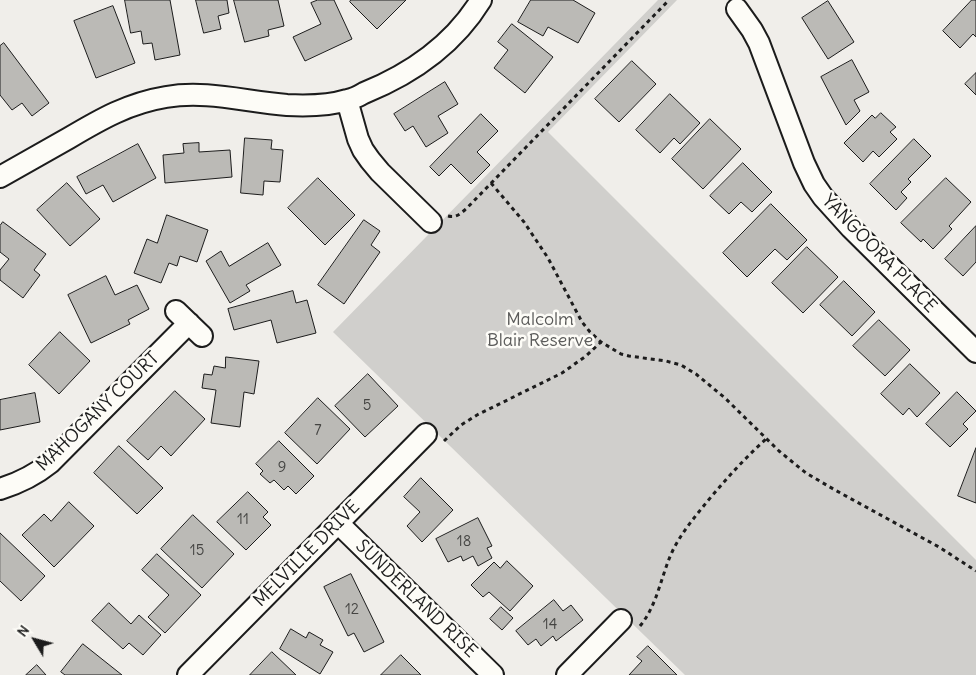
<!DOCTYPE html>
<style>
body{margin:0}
#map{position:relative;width:976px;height:675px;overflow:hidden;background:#f0eeea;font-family:Delius,sans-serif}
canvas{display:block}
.north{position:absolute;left:10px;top:615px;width:50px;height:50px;-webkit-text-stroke:4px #fdfcf7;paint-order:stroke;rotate:307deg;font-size:14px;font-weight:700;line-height:20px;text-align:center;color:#1c1c1c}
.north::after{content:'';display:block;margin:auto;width:18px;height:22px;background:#1c1c1c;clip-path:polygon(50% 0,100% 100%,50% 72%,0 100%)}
</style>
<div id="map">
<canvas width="976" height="675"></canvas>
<div class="north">N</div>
</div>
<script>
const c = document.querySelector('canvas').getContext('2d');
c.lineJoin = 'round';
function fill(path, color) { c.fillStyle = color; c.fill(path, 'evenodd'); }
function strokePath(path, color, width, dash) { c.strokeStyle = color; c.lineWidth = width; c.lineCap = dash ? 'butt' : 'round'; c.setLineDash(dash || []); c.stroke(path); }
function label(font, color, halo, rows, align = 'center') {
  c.font = font + ' Delius,sans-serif'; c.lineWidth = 5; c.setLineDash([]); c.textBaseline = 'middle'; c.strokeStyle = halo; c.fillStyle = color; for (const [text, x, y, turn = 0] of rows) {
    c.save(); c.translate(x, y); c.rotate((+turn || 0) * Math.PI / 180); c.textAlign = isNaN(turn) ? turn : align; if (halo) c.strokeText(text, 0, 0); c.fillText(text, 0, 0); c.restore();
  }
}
fill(new Path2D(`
 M658 0H677L548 132 976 560V675H685L333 332Z`), '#d0cfcc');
const building = new Path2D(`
 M125 0H170L180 55 155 60 152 43 143 44 141 31 131 33Z
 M196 0H227L229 13 218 16 221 29 204 33Z
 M234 0H278L284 26 268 30 269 36 245 42Z
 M318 0H334L352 39 305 61 293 37 321 24 311 3Z
 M351 0H406L377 29 350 2Z
 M531 0H573L595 13 578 43 548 27 543 36 518 22Z
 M972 0H976V37L973 34 960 48 943 31Z
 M828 1 854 42 828 59 802 18Z
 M113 6 135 63 96 78 74 21Z
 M512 24 553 57 525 93 494 68 508 50 498 42Z
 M4 43 49 103 32 116 22 103 12 110 0 95V46Z
 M852 60 869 92 854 100 860 111 846 125 821 77Z
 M632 61 656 84 619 122 595 99Z
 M976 73V95L965 84Z
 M445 82 458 104 438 116 448 133 426 147 413 126 405 131 394 114Z
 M670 94 700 123 680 144 674 138 660 153 636 130Z
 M881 113 896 127 890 132 897 139 879 157 873 151 863 162 844 143 872 115 875 118Z
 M481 114 498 131 477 152 490 165 471 184 451 164 439 176 430 167Z
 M710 119 741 149 703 189 672 159Z
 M245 138 272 140 271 149 283 150 280 182 264 181 263 195 241 193Z
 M914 139 931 156 908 179 911 182 901 192 907 198 896 210 870 184Z
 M199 143V152L230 150 232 177 165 183 163 155 184 153 183 144Z
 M138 144 156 178 113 202 103 185 86 194 77 177Z
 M743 163 772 192 752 212 741 202 729 214 710 196Z
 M318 178 355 215 325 245 288 208Z
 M946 178 971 202 949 226 952 229 933 249 923 239 921 242 901 223Z
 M67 183 100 219 70 246 37 210Z
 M771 204 807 240 787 260 775 249 747 277 723 253Z
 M167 215 208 230 197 262 180 256 177 266 169 263 161 283 134 273 147 239 157 243Z
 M364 220 380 231 371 245 380 252 344 304 318 285Z
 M3 222 46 254 34 270 40 275 23 298 0 280V270L9 259 0 252V226Z
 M976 226V262L963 276 945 259Z
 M268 243 281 265 246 285 250 291 230 303 206 261 221 251 229 266Z
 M807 247 838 277 803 313 772 283Z
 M106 276 115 295 137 285 149 309 128 320 130 324 91 343 68 295Z
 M844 281 875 312 852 336 820 305Z
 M293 291 296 303 307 300 316 333 277 343 271 320 234 330 228 309Z
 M879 320 910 350 885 376 853 346Z
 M60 332 90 361 59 394 29 365Z
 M226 357 259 361 254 394 244 392 240 427 211 423 216 390 202 388 204 374 212 375 214 366 225 368Z
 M910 364 940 393 917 417 909 408 903 415 881 394Z
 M368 374 398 406 365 437 335 406Z
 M175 391 205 419 171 456 161 446 148 460 127 441Z
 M957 392 976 411 963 424 968 429 950 447 926 424Z
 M35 393 40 422 0 430V400Z
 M318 398 350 429 317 464 285 433Z
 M279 441 314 476 296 494 288 486 284 490 274 480 270 483 260 474 263 471 256 464Z
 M119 446 163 488 137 514 94 473Z
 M976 448V503L958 496Z
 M421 478 453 510 422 542 407 526 420 512 404 497Z
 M248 492 268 512 263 517 271 525 246 550 217 522Z
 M69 502 94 526 54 567 22 535 44 514 51 521Z
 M193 515 234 554 202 588 161 549Z
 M478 518 492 546 487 548 492 558 478 566 473 556 463 561 461 556 448 562 436 539Z
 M0 533 45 576 21 601 0 581Z
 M157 554 201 595 165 633 148 617 169 595 142 570Z
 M507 561 533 586 510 611 489 592 483 597 471 585 494 562 500 568Z
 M351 574 384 642 364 652 354 633 348 636 324 587Z
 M554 600 563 611 571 605 583 620 556 641 553 636 541 646 536 639 528 645 516 631Z
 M109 603 131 624 139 615 161 635 143 655 129 643 123 649 92 621Z
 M501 607 513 618 502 630 490 619Z
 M291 629 306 638 309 632 323 640 320 645 333 652 320 674 280 649Z
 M83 644 122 675H65L61 672Z
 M648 646 677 675H629L642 661 637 657Z
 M272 652 296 675H250Z
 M401 655 421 675H381Z
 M37 665 46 675H26Z`);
fill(building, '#bbbab6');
strokePath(building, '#1c1c1c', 1);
const minor = new Path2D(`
 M737 9 752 30 759 43 804 163 814 184 823 197 851 228 976 352
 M347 100 358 139 363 150 370 160 380 172 431 222
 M0 177C23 164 46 151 69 138 101 119 129 103 166 97 207 90 246 102 287 105 307 106 328 106 347 100 353 99 359 96 364 93 411 74 454 44 481 0
 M176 311 202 336
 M0 489C19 483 34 476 50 463L189 323
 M338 523 493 675
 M188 675 426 434
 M567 675 621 620`);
strokePath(minor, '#1c1c1c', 24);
strokePath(new Path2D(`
 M491 183 524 222 548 258 582 322 590 332 601 342 621 354 629 356 666 361 681 365 696 374 725 398 779 451 806 473 835 490 939 547 976 571
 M448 216C456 218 460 214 466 209L669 0
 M444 441 461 425 477 415 562 373 586 356 601 342
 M640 626C658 604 661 575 673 550 682 532 694 518 706 503 725 480 744 459 766 439`), '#1c1c1c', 3, [4, 4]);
strokePath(minor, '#fdfcf7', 20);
label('15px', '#444442', null, [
 ["5",367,406],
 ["7",318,431],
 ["9",282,468],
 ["11",243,520],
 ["18",464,542],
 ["15",197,551],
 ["12",352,610],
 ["14",550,625]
]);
label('18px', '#1c1c1c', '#fdfcf7', [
 ["YANGOORA PLACE",879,254,46],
 ["MAHOGANY COURT",98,412,-44],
 ["MELVILLE DRIVE",307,554,-45],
 ["SUNDERLAND RISE",416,599,44]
]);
label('18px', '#5b5b5a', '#fdfcf7', [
 ["Malcolm",540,320],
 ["Blair Reserve",540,341]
]);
</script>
